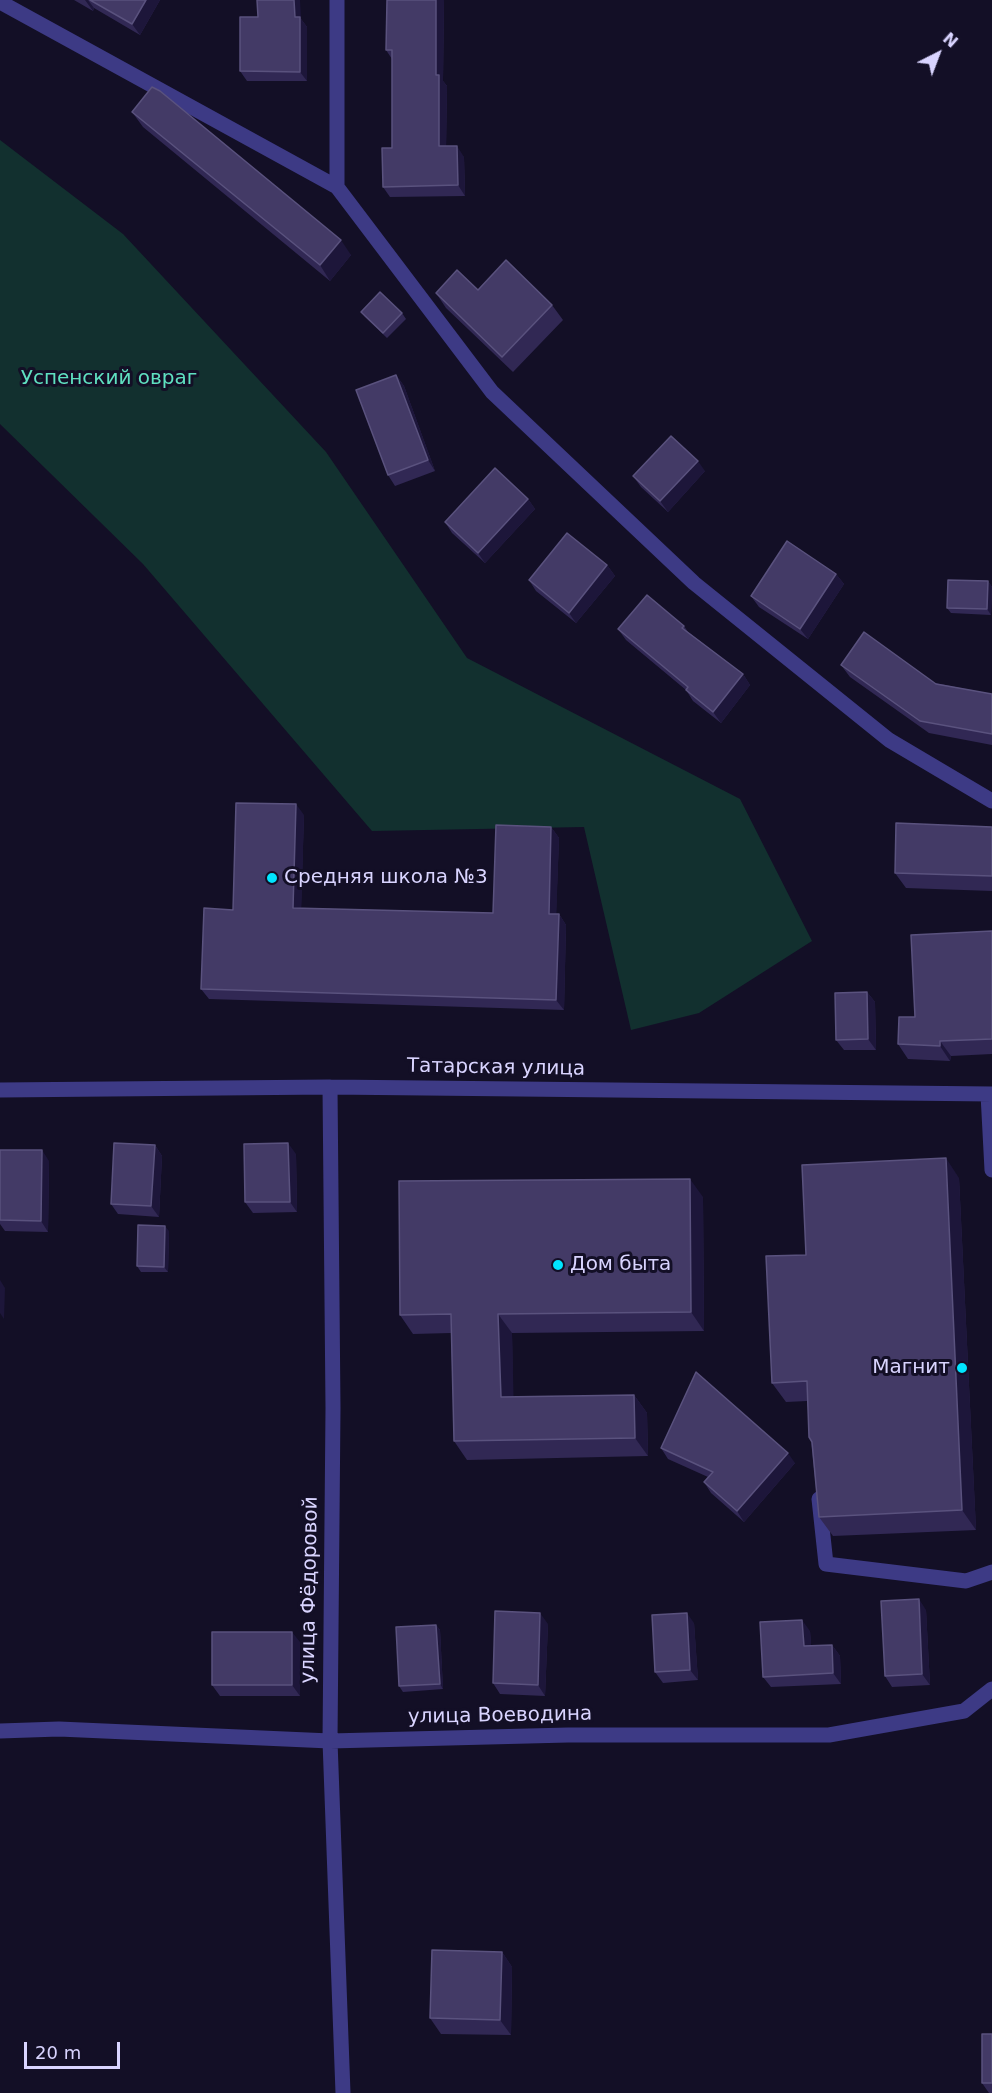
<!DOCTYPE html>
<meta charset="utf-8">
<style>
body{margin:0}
#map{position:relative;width:992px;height:2093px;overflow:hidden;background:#130f26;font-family:"DejaVu Sans",sans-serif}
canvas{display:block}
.north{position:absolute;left:908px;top:24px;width:60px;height:60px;-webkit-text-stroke:4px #130f26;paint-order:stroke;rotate:42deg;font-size:16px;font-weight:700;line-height:24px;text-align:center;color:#d9d4ff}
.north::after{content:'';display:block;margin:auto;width:21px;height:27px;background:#d9d4ff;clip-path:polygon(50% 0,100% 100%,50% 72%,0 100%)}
.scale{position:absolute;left:24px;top:2042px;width:96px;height:27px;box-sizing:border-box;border:3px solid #d9d4ff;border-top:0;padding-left:8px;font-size:18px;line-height:21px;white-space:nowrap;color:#d9d4ff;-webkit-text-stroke:4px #130f26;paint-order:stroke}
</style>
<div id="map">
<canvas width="992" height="2093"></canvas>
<div class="north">N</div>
<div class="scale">20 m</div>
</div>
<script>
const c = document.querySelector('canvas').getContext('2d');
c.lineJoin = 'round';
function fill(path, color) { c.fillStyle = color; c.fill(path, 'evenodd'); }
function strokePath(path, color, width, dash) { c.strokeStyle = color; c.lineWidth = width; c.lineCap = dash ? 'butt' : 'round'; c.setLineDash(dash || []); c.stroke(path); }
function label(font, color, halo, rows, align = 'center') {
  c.font = font + ' "DejaVu Sans",sans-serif'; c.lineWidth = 6; c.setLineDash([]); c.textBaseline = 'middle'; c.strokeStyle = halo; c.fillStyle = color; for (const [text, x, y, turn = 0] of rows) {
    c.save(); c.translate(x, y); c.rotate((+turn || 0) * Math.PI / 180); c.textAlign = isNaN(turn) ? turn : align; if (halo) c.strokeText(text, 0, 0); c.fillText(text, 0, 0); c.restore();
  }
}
fill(new Path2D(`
 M0 140 123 234 326 452 467 658 740 799 812 941 699 1013 631 1030 584 827 372 831 143 564 0 424Z`), '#12302f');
strokePath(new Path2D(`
 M337 0V187L492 392 694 583 889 740 992 801
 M0 2 337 187
 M330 1087 333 1408 330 1741 343 2093
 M0 1090 330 1087 992 1094
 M988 1094 992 1170
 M819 1499 826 1564 966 1581 992 1572
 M0 1731 59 1729 330 1741 568 1735H829L964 1711 992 1689`), '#3d3a85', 15);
fill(new Path2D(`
 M74 0H160L140 35 94 8 93 11Z
 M387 0H444L443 81 447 86 446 146 464 157 465 196 390 197 383 187 392 148V59L386 50Z
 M301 19 307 27V81H247L240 71Z
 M132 112 351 255 330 281 143 127Z
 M478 290 552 305 563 320 513 372 446 308 436 293Z
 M361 312 402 313 406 319 387 338 365 317Z
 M396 375 404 386 435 471 395 486 388 475Z
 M705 471 668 512 641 487 633 476Z
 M528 499 535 509 485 563 452 533 445 522Z
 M607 565 615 576 576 623 536 591 529 580Z
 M836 574 844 584 808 639 759 607 751 596Z
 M988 581 992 587 991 615 951 613 947 608Z
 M684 626 688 632 743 674 750 685 721 723 693 701 686 690 626 640 618 629Z
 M841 665 992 694V745L929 733 850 677Z
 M304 815 301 908 493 913 551 827 559 838 556 914H559L566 925 564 1010 209 999 201 989 233 910Z
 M992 827V891L906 888 895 873Z
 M992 931V1054L951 1056 950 1061 908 1059 898 1044 915 1017Z
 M867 992 875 1002 876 1050H844L836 1040Z
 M155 1145 162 1156 159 1217 118 1214 111 1204Z
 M0 1150 49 1161 48 1232 5 1231 0 1224Z
 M296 1154 297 1212 253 1213 245 1202Z
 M959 1178 976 1530 833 1536 819 1517 807 1401 786 1402 772 1383 806 1255Z
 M703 1197 704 1331 512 1333 513 1397 634 1395 647 1413 648 1456 467 1460 454 1441 451 1333 413 1334 400 1315Z
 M169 1231 168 1272H141L137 1266Z
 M661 1448 795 1463 744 1522 711 1493 704 1482 708 1477 668 1459Z
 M926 1610 930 1685 892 1687 885 1676Z
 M694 1623 698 1680 663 1683 655 1672Z
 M548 1624 545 1696 500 1694 493 1683Z
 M436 1625 440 1630 443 1689 403 1692 399 1686Z
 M810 1631 811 1646 832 1645 840 1656 841 1684 771 1687 763 1677Z
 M300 1642V1696H220L212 1685Z
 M502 1952 512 1967 511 2035 441 2034 430 2018Z
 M992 2034V2093H989L982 2083Z`), '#312854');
fill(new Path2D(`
 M85 0H88L94 8 93 11Z
 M146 0H160L140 35 132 24Z
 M294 0H300L301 19 307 27V81L300 72Z
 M436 0H444L443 81 447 86 446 157 439 146 436 75Z
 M457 146 464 157 465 196 458 185Z
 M341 240 351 255 330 281 320 265Z
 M396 375 404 386 435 471 428 460Z
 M698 461 705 471 668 512 660 501Z
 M528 499 535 509 485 563 478 553Z
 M607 565 615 576 576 623 569 613Z
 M836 574 844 584 808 639 800 629Z
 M988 581 992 587 991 615 987 609Z
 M743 674 750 685 721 723 713 712Z
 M296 804 304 815 301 918 293 908Z
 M551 827 559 838 556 924 549 914Z
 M559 914 566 925 564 1010 556 1000Z
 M867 992 875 1002 876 1050 868 1039Z
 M940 1041 951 1056 950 1061 940 1046Z
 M288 1143 296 1154 297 1212 290 1202Z
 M155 1145 162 1156 159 1217 151 1206Z
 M42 1150 49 1161 48 1232 41 1221Z
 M946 1158 959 1178 976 1530 962 1510Z
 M690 1179 703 1197 704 1331 691 1312Z
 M165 1226 169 1231 168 1272 164 1267Z
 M0 1280 5 1288 4 1319 0 1313Z
 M498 1314 512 1333 514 1416 501 1397Z
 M634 1395 647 1413 648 1456 635 1438Z
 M788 1453 795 1463 744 1522 737 1511Z
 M919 1599 926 1610 930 1685 922 1674Z
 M540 1613 548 1624 545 1696 538 1685Z
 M687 1613 694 1623 698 1680 690 1670Z
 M802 1620 810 1631 812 1657 804 1646Z
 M436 1625 440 1630 443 1689 440 1684Z
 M292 1632 300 1642V1696L292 1685Z
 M832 1645 840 1656 841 1684 833 1673Z
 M502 1952 512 1967 511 2035 500 2020Z`), '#1d163a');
const building = new Path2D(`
 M90 0H146L132 24Z
 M257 0H294L295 17H300V72L240 71V17H258Z
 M387 0H436V75H439V146H457L458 185 383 187 382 148H392V50H386Z
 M152 87 160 91 341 240 320 265 132 112Z
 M506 260 552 305 502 357 436 293 457 270 478 290Z
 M380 292 402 313 383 333 361 312Z
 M396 375 428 460 388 475 356 390Z
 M671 436 698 461 660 501 633 476Z
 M495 468 528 499 478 553 445 522Z
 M567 533 607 565 569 613 529 580Z
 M787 541 836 574 800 629 751 596Z
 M948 580 988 581 987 609 947 608Z
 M647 595 684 626 682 628 743 674 713 712 686 690 688 687 618 629Z
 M864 632 936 684 992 694V734L920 721 841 665Z
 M236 803 296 804 293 908 493 913 496 825 551 827 549 914H559L556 1000 201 989 204 908 233 910Z
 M896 823 992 827V876L895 873Z
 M992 931V1039L940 1041V1046L898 1044 899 1017H915L911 935Z
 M867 992 868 1039 836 1040 835 993Z
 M114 1143 155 1145 151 1206 111 1204Z
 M288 1143 290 1202H245L244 1144Z
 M0 1150H42L41 1221 0 1220Z
 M946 1158 962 1510 819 1517 812 1442 809 1437 807 1381 772 1383 766 1256 806 1255 802 1165Z
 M690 1179 691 1312 498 1314 501 1397 634 1395 635 1438 454 1441 451 1314 400 1315 399 1181Z
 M138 1225 165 1226 164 1267 137 1266Z
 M696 1372 788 1453 737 1511 704 1482 713 1472 661 1448Z
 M919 1599 922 1674 885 1676 881 1601Z
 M495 1611 540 1613 538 1685 493 1683Z
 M687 1613 690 1670 655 1672 652 1615Z
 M802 1620 804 1646 832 1645 833 1673 763 1677 760 1622Z
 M436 1625 440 1684 399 1686 396 1627Z
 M212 1632H292V1685H212Z
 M432 1950 502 1952 500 2020 430 2018Z
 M982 2034H992V2083H982Z`);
fill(building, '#433a66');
strokePath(building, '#5a527e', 1.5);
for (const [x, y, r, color] of [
 [272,878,6,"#00e5ff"],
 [558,1265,6,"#00e5ff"],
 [962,1368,6,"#00e5ff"]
]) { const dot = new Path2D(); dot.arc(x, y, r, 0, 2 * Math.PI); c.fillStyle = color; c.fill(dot); strokePath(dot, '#130f26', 2); }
label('20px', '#5fe0c0', '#130f26', [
 ["Успенский овраг",109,379]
]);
label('20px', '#d9d4ff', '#130f26', [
 ["Средняя школа №3",284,878],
 ["Дом быта",570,1265],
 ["Магнит",950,1368,"right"]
], 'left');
label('20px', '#d9d4ff', '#130f26', [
 ["Татарская улица",496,1068,1],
 ["улица Фёдоровой",310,1590,-89],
 ["улица Воеводина",500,1716,-1]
]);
</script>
